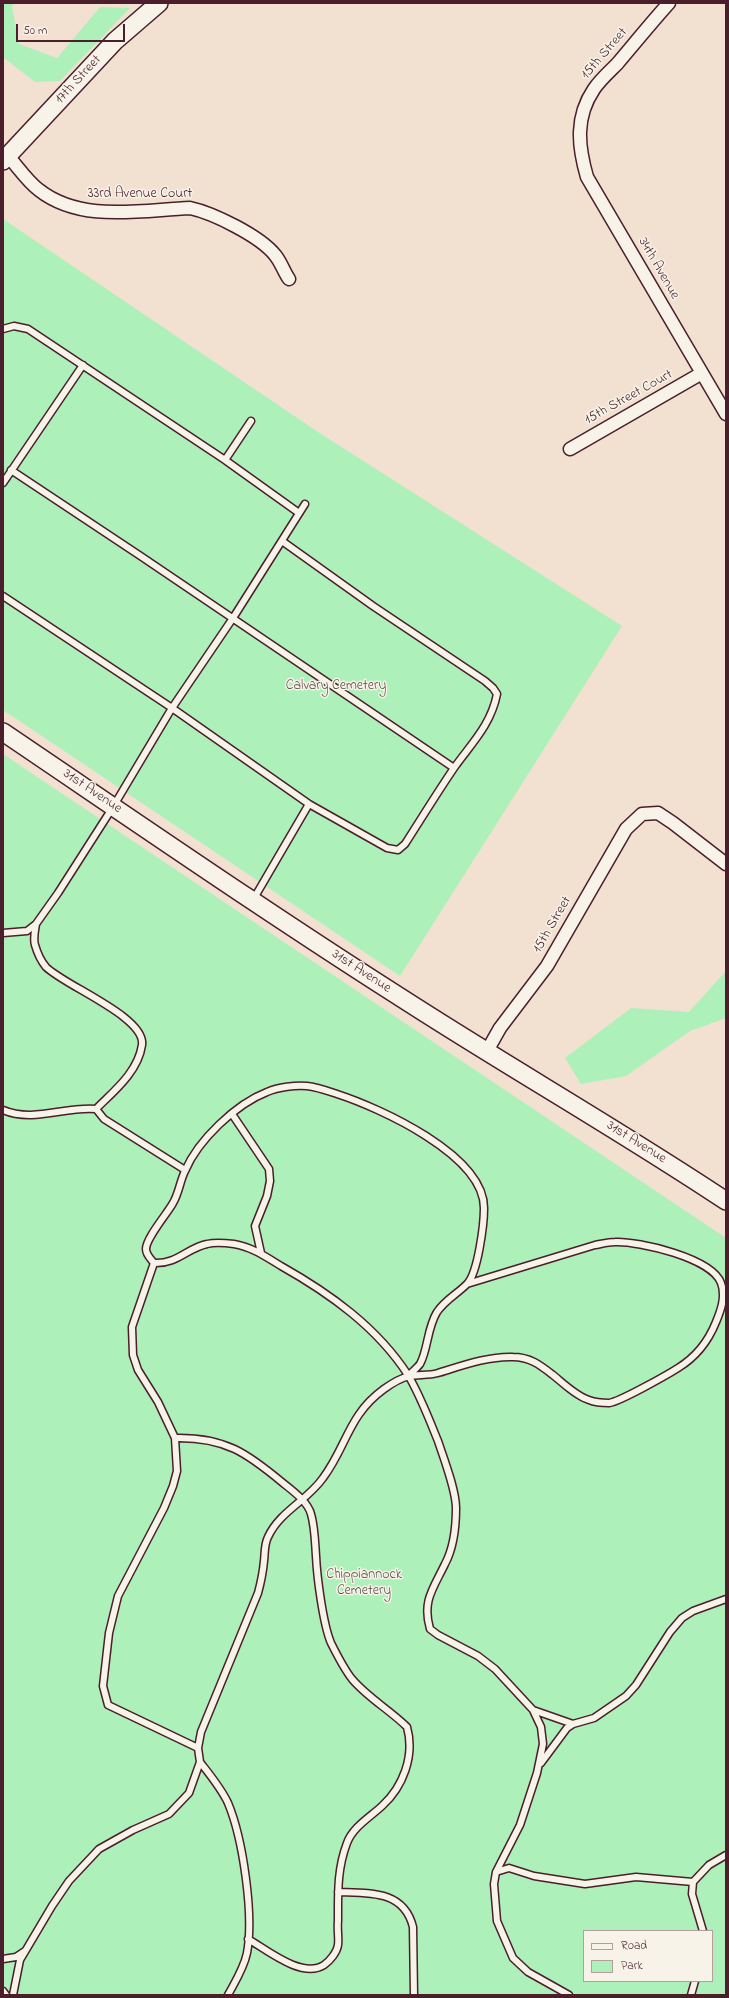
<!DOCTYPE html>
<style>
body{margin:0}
#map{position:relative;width:729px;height:1998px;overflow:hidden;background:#f2e0d1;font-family:"Indie Flower",sans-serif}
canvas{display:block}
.frame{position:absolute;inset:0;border:4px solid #4a1f2b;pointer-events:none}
.legend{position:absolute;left:583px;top:1930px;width:130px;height:52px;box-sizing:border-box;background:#f7f3e8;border:1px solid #b29e9c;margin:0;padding:5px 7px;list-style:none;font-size:12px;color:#4a1f2b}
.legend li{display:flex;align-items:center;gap:8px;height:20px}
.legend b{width:20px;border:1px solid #b29e9c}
.scale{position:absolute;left:16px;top:24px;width:109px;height:18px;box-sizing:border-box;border:2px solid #4a1f2b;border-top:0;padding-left:5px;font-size:12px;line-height:14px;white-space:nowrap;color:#4a1f2b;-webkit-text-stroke:3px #f7f3e8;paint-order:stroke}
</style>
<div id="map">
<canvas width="729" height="1998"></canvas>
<div class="frame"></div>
<ul class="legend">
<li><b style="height:5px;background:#f7f3e8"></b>Road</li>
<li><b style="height:11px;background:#adf0ba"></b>Park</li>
</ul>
<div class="scale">50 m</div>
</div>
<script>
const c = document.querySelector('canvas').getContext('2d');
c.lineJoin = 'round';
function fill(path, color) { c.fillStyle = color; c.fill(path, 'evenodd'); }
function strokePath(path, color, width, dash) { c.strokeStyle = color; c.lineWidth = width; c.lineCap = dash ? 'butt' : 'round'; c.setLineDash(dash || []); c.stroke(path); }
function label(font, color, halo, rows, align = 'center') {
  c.font = font + ' "Indie Flower",sans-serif'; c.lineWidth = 3; c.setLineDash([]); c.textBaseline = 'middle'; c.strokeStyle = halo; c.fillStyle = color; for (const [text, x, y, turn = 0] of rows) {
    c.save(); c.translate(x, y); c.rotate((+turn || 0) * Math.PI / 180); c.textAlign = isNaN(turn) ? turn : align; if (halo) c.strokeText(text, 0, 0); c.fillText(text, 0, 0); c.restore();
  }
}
fill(new Path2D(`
 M3 3H14L12 7 19 44 57 58 100 7 130 8 60 81 35 82 3 57Z
 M3 219 318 432 622 626 400 976 3 710Z
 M3 754 726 1238V1995H3ZM584 1931H712V1981H584Z
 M726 971V1018L690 1031 626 1076 581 1084 565 1058 631 1008 689 1012Z`), '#adf0ba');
const lane = new Path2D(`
 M3 329 14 326 28 329 225 460 299 513
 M225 460 251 421
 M11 470 142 557 454 768
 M3 483 83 365
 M3 596 172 708 309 804 387 848 398 850 405 844C421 819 437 793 454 768 471 744 491 725 497 694L493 688 485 681 373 606 282 541
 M253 900 309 804
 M36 924C35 930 33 939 35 945 37 952 41 961 46 967 65 986 146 1017 142 1045 138 1072 114 1091 96 1109
 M3 933 27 931 36 924 58 893 113 807 172 708 233 618 305 504
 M3 1110C34 1123 65 1106 96 1109L104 1119 185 1170
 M232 1114 269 1169 270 1181 267 1196 255 1226 261 1253
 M154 1263 132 1327 133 1355 138 1370 158 1402 175 1438 177 1471 173 1486 164 1508 118 1596 109 1633 103 1686 108 1705 198 1748
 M408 1376C412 1372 417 1368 420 1364 428 1350 427 1328 437 1312 446 1299 456 1295 467 1284 478 1273 484 1224 484 1208 484 1155 380 1108 337 1094 328 1091 317 1087 307 1086 296 1085 278 1087 267 1092 236 1104 198 1140 185 1171 180 1181 179 1193 173 1203 167 1214 146 1238 146 1249 146 1255 151 1259 154 1263 178 1264 187 1248 207 1244 215 1242 226 1243 234 1244 252 1247 266 1257 281 1266 329 1293 377 1327 408 1375 420 1395 429 1419 438 1441 444 1459 456 1490 456 1508 456 1526 453 1549 445 1564 433 1589 422 1601 430 1629L438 1635 478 1656 495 1669 533 1710 541 1727 543 1744 537 1773 520 1825 496 1872 494 1884 497 1921 513 1958 528 1972 569 1995
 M175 1438C225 1437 247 1453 283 1483 293 1491 308 1502 311 1514 315 1528 315 1543 316 1556 317 1577 323 1624 331 1643 337 1655 344 1669 352 1679 368 1698 390 1710 407 1727 415 1756 403 1787 382 1806 369 1818 353 1827 347 1843 337 1869 338 1894 338 1921 337 1929 339 1938 338 1945 337 1952 330 1961 324 1965 302 1979 267 1950 248 1939
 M533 1710 573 1724
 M200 1762C210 1775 221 1788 228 1803 243 1839 254 1915 247 1953 244 1968 235 1982 228 1995
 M541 1763 567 1728 573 1724 594 1718 626 1696 636 1685 670 1632 682 1618 693 1611 726 1599
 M496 1872 509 1868 534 1876 585 1884 636 1877 693 1882
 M338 1892C369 1893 404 1890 413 1927L414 1995
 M703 1931 692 1894 693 1882 709 1865 726 1855
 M3 1959 16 1957 25 1951
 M3 1991 6 1995
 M13 1995 20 1960 52 1906 69 1881 99 1849 133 1830 169 1814 189 1793 200 1762 198 1748 201 1732 258 1593C261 1582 263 1572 264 1561 265 1553 264 1545 268 1537 280 1511 307 1501 323 1478 347 1446 348 1415 384 1389 391 1384 401 1378 409 1376 419 1374 428 1376 438 1373 461 1366 488 1356 513 1357 530 1357 540 1365 553 1375 563 1383 576 1396 589 1400 594 1402 603 1403 609 1403 619 1402 667 1375 678 1368 696 1357 708 1342 716 1322 721 1310 726 1296 721 1283 712 1258 639 1241 615 1242 608 1242 601 1244 595 1245L467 1284
 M691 1995 695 1981`);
const street = new Path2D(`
 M669 3C651 23 634 44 617 64 609 72 600 80 594 89 575 117 578 146 587 177L726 414
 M8 156C18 167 27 181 39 190 81 223 140 210 190 208 213 213 260 236 275 255 281 262 284 272 289 279
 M570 449 702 373
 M487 1051 500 1028 547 966 626 829 642 814 658 813 673 823 726 864`);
const secondary = new Path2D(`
 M3 161 115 41 159 3
 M3 732C139 824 275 918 414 1006 517 1072 624 1133 726 1201`);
strokePath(lane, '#4a1f2b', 9);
strokePath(street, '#4a1f2b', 15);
strokePath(secondary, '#4a1f2b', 20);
strokePath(lane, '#f7f3e8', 6);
strokePath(street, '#f7f3e8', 12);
strokePath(secondary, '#f7f3e8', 17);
label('14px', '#4a1f2b', '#f7f3e8', [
 ["15th Street",605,54,-49],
 ["17th Street",79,80,-47],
 ["33rd Avenue Court",140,195],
 ["34th Avenue",658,269,60],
 ["15th Street Court",629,398,-29],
 ["31st Avenue",92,792,34],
 ["15th Street",553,925,-60],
 ["31st Avenue",361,972,33],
 ["31st Avenue",636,1143,32]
]);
label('14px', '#63534f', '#f7f3e8', [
 ["Calvary Cemetery",336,687],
 ["Chippiannock",364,1576],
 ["Cemetery",364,1592]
]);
</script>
